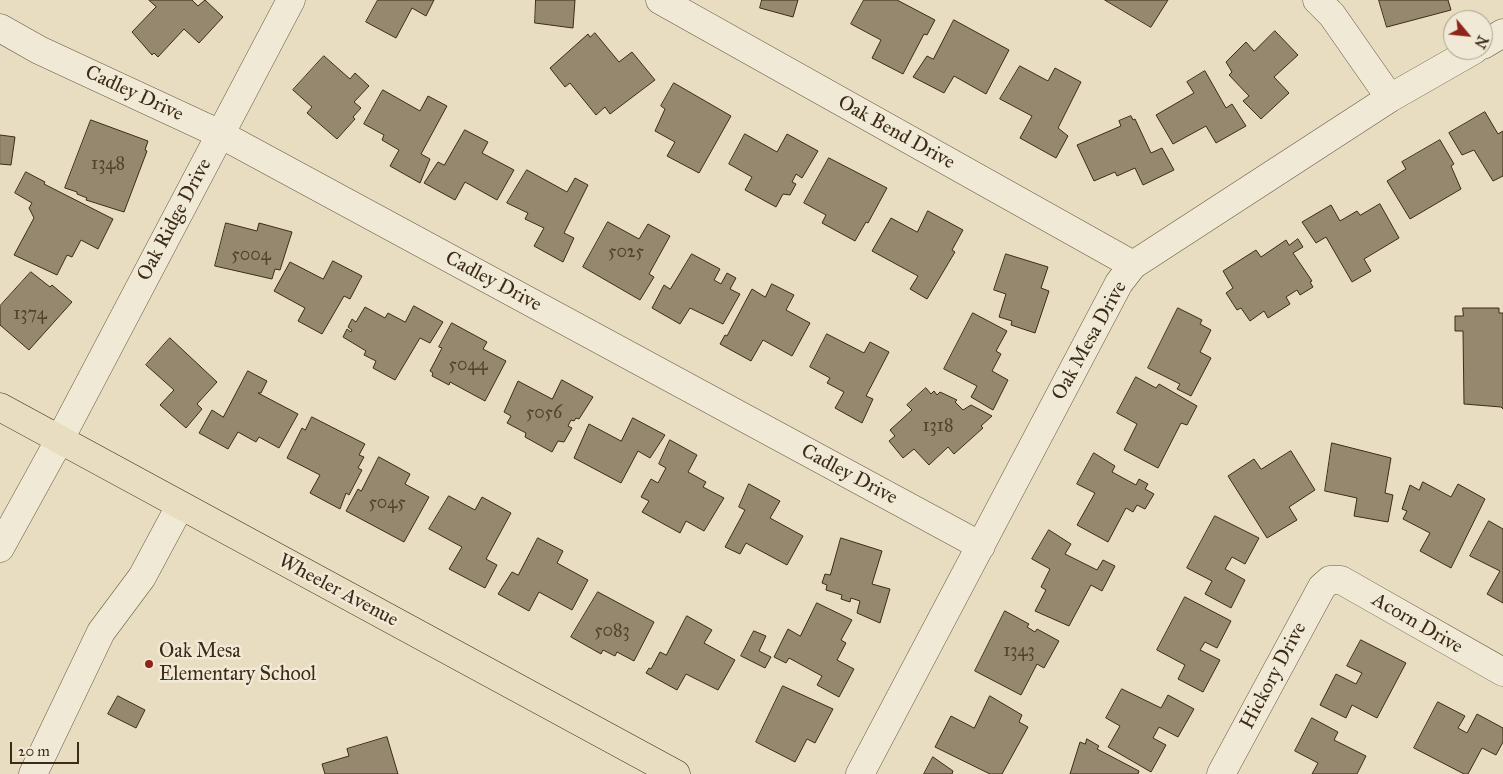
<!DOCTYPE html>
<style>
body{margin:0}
#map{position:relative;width:1503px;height:774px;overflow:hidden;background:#e8ddc0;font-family:"IM FELL Great Primer",serif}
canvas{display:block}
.north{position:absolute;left:1443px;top:10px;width:50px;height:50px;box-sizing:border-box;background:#f0e9d6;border:1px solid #a89d8a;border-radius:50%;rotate:118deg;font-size:14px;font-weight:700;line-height:20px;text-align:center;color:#3d2b17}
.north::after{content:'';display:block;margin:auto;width:18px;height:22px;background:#8f2418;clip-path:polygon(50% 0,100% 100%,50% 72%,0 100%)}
.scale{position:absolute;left:10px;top:742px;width:69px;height:22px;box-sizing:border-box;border:2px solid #3d2b17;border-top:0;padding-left:6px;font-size:15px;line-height:18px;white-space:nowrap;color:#3d2b17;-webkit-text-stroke:4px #f0e9d6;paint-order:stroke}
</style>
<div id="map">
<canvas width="1503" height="774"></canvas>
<div class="north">N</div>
<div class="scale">20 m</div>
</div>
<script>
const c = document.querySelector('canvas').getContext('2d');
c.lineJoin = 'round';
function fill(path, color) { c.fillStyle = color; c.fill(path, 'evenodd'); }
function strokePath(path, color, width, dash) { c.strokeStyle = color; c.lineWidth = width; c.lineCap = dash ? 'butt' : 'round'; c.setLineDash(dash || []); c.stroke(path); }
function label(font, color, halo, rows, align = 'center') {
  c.font = font + ' "IM FELL Great Primer",serif'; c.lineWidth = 5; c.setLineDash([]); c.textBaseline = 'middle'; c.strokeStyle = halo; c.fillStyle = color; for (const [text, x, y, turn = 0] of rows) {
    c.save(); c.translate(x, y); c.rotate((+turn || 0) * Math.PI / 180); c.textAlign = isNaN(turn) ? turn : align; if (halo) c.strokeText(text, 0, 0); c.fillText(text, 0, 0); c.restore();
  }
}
const building = new Path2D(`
 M149 0H192L198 6 205 0 223 17 199 43 184 29 158 57 154 53 152 55 132 32 156 7Z
 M378 0H434L426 16 412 8 396 38 366 22Z
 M536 0H575L573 28 535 23Z
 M762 0H798L793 17 760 8Z
 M864 0H897L935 20 927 35 924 34 903 74 872 58 881 40 851 24Z
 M1105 0H1168L1151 27Z
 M1379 0H1448L1451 10 1387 27Z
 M954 20 1009 50 986 94 954 76 944 93 913 77 927 56 933 59Z
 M1275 31 1298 55 1274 77 1289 93 1261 119 1243 101 1249 96 1229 75 1232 72 1226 62 1246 42 1254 51Z
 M595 33 619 62 632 52 655 80 610 114 605 107 596 115 570 83 565 87 550 68 588 34 590 37Z
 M324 56 350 79 355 73 369 86 354 102 361 108 353 117 355 119 337 139 307 113 312 107 293 90Z
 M1020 66 1048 81 1055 68 1081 82 1058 128 1068 136 1056 158 1020 138 1032 116 1000 99Z
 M1205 71 1226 108 1232 104 1246 126 1216 143 1206 126 1173 144 1156 115 1194 93 1187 82Z
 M674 83 731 116 699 173 667 156 675 142 655 131 665 109 661 106Z
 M383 90 420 111 428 96 447 106 421 154 430 159 420 183 390 166 399 150 382 140 384 135 364 124Z
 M1485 112 1498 134 1503 131V176L1493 181 1474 150 1462 155 1449 133Z
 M1131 116 1133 120 1135 119 1151 153 1162 148 1174 170 1143 185 1135 168 1117 176 1115 172 1094 181 1077 145 1121 126 1119 121Z
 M91 120 148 141 145 150 147 151 124 212 86 200 87 198 77 194V192L65 188Z
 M465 130 488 142 482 153 514 170 497 200 465 182 455 200 424 183 438 162 444 165Z
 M745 134 777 152 787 134 818 151 802 178 796 174 792 182 796 184 790 195 783 194 776 207 745 190 752 177 729 164Z
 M0 135 15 137 11 165 0 164Z
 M1440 140 1454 164 1451 166 1461 189 1410 219 1387 181 1406 169 1402 162Z
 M829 158 887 188 868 223 866 222 855 241 822 223 826 215 804 203Z
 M527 170 567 192 575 178 588 185 564 233 574 238 563 262 534 246 544 228 525 219 528 213 507 203Z
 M26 172 45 182 44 184 113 219 98 249 81 240 72 257 67 255 57 275 14 255 34 218 29 208 32 203 15 193Z
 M1380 204 1399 238 1364 259 1371 271 1352 282 1326 237 1316 243 1302 222 1331 205 1340 221 1357 211 1360 215Z
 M928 211 963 230 952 250 955 252 927 299 910 289 918 276 872 251 891 218 917 232Z
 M608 222 639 239 648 224 670 236 649 274 654 277 640 300 583 267Z
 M226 223 257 231 259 223 292 232 280 270 275 269 272 279 215 266Z
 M1298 239 1303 247 1293 253 1312 281 1310 282 1313 287 1300 295 1297 290 1286 297 1290 304 1268 318 1264 311 1250 321 1241 308 1237 310 1226 293 1233 288 1223 271 1256 250 1261 257 1286 240 1289 245Z
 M692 254 720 269 714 280 721 284 727 273 736 278 730 289 740 294 723 324 690 308 680 324 652 308 664 285 670 289Z
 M1006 254 1048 267 1041 288 1049 291 1035 333 1011 325 1012 321 999 317 1006 294 994 290Z
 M333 261 362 276 350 299 344 296 322 334 298 321 305 308 274 291 290 262 323 279Z
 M31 272 50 287 52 285 72 302 29 350 0 325V306Z
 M772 284 794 295 786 310 810 323 792 356 763 340 751 361 720 344 725 335 727 336 752 289 765 297Z
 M414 306 443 322 430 343 420 338 395 380 373 368 376 361 364 355 366 351 343 337 347 329 351 332 352 330 348 327 352 319 356 322 365 307 385 318 388 313 405 322Z
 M1178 308 1202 320 1200 324 1211 330 1200 352 1211 358 1191 396 1177 389 1180 384 1148 368Z
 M1463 308H1499V313H1503V409L1501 407 1464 404 1463 331H1455V316H1463Z
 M973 313 1007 331 996 351 1001 354 992 371 1008 380 993 410 971 397 977 386 944 369Z
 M452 323 487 342 483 349 506 361 485 401 450 382 449 385 432 376 433 373 430 371 442 348 439 347Z
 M827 334 864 353 870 342 889 352 866 396 873 399 862 423 835 408 844 392 827 383 830 378 810 367Z
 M170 338 217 382 197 404 202 409 186 428 160 405 174 390 146 365Z
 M248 371 267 381 261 393H258L298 414 279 448 259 437 256 442 238 432 228 449 199 433 212 410 223 417Z
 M1136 377 1156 388 1159 384 1197 406 1187 425 1181 423 1158 468 1124 450 1137 424 1117 413Z
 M562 380 593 397 579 419 576 418 574 421 571 420 568 426 572 428 564 442 558 441 552 452 525 437 526 433 507 423 511 416 504 412 518 381 552 399Z
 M926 388 931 394 934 391 937 395 940 392 957 400 955 402 963 410 971 405 992 416 981 426 983 428 954 454 948 447 929 465 914 449 903 458 889 441 895 436 890 430 912 410 907 405Z
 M312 417 365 444 359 455 364 457 358 468 362 470 349 495 346 493 340 509 310 493 320 475 287 458 302 428 305 430Z
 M633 418 665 435 650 458 638 451 621 483 574 458 589 424 621 441Z
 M670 440 697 455 688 472 706 482 703 487 724 498 704 531 686 521 680 533 642 512 649 501 641 497 651 479 658 483 666 468 659 464Z
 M1332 443 1391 458 1385 493 1393 495 1388 522 1354 516 1357 498 1325 491Z
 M1291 451 1315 490 1289 507 1297 520 1267 538 1228 476 1254 459 1261 469Z
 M1094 453 1115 466 1112 472 1136 485 1139 479 1148 484 1145 489 1154 494 1145 509 1137 505 1133 512 1126 508 1108 542 1077 525 1095 493 1077 484Z
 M379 457 410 474 405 484 429 497 404 542 346 511 358 489 361 491Z
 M1423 482 1451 497 1458 484 1485 499 1451 568 1420 551 1430 533 1403 519 1407 511 1402 509 1410 485 1419 490Z
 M749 484 780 501 770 518 803 536 787 565 746 543 740 554 725 547 745 510 739 507Z
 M449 496 475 510 482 497 511 513 486 559 497 565 485 588 449 569 462 547 429 529Z
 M1215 516 1259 538 1245 564 1232 557 1225 569 1245 580 1231 608 1205 594 1212 581 1187 568Z
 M1489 521 1503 529V603L1487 594 1500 571 1470 556Z
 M1049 530 1071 544 1065 554 1097 570 1103 560 1115 566 1102 591 1091 585 1069 626 1035 611 1046 590 1041 587 1050 569 1032 559Z
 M538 538 563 551 557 563 588 580 572 610 539 592 529 611 498 594 512 572 518 575Z
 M841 538 882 551 872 584 890 589 880 623 857 613 860 601 851 598 850 602 841 599 842 595 826 590 827 585 822 583 825 574 830 575Z
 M598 592 654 622 634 661 617 652 615 656 603 650 601 654 571 637Z
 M1185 597 1231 621 1217 648 1205 642 1200 650 1220 660 1203 692 1178 679 1185 665 1157 650Z
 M817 603 852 620 841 640 846 643 837 660 854 669 839 697 817 685 822 676 789 658 786 663 774 657 788 629 800 636Z
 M1005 611 1029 624 1027 627 1035 632 1037 629 1059 641 1044 668 1037 664 1021 695 975 671Z
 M687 616 712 630 704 643 735 660 718 690 686 674 677 690 646 673 649 668 651 669 660 652 666 655Z
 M754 631 766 636 759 651 771 657 765 668 741 656Z
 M1361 640 1406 663 1377 718 1352 705 1346 718 1320 705 1336 674 1356 684 1362 673 1347 666Z
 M783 686 833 709 815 743 807 739 795 762 756 742Z
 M1122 689 1161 708 1168 695 1194 709 1178 737 1159 727 1153 738 1166 745 1151 772 1108 747 1120 726 1106 718Z
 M118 696 145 710 136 728 108 714Z
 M990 696 1022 715 1019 722 1028 727 1002 774H990L935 747 951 716 974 728Z
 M1438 702 1465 716 1458 728 1467 733 1477 714 1503 728V742L1496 755 1482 748 1468 774H1464L1414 748Z
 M1312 718 1338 732 1334 740 1366 756 1357 774H1312L1318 763 1295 751Z
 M387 737 398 774H325L322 764 349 756 347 749Z
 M1087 739 1099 746 1097 749 1139 771 1138 774H1070L1080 742 1085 744Z
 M933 757 953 771 952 774H924Z`);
fill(building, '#96886f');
strokePath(building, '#3d2b17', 1);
const minor = new Path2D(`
 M660 0 1133 265
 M1317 0 1332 15 1390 98
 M0 28 39 50 220 134 981 546
 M1483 45 1503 33
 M0 548 60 439 291 0
 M33 774 101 632 142 577 180 506
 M860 774 1119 283 1133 265 1390 98 1474 50
 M1221 774 1322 587 1330 580H1341L1503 672`);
const major = new Path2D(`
 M0 407 676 774`);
strokePath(minor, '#685841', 29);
strokePath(major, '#3d2b17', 29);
strokePath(minor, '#f0e9d6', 28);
strokePath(major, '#e8ddc0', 28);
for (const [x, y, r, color] of [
 [149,664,5,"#8f2418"]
]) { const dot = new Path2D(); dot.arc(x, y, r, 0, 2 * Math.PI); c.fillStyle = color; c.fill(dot); strokePath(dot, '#f0e9d6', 2); }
label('18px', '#53422d', null, [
 ["1348",108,165],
 ["5025",626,253],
 ["5004",251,256],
 ["1374",30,315],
 ["5044",468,366],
 ["5056",544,414],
 ["1318",938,427],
 ["5045",387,504],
 ["5083",612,632],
 ["1343",1019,652]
]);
label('20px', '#3d2b17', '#f0e9d6', [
 ["Cadley Drive",134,94,25],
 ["Oak Bend Drive",896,133,29],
 ["Oak Ridge Drive",175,220,-62],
 ["Cadley Drive",493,282,28],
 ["Oak Mesa Drive",1090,341,-61],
 ["Cadley Drive",849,475,28],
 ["Wheeler Avenue",338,591,28],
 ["Acorn Drive",1417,624,30],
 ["Hickory Drive",1274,676,-62]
]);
label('20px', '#3d2b17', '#f0e9d6', [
 ["Oak Mesa",159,652],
 ["Elementary School",159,675]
], 'left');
</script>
